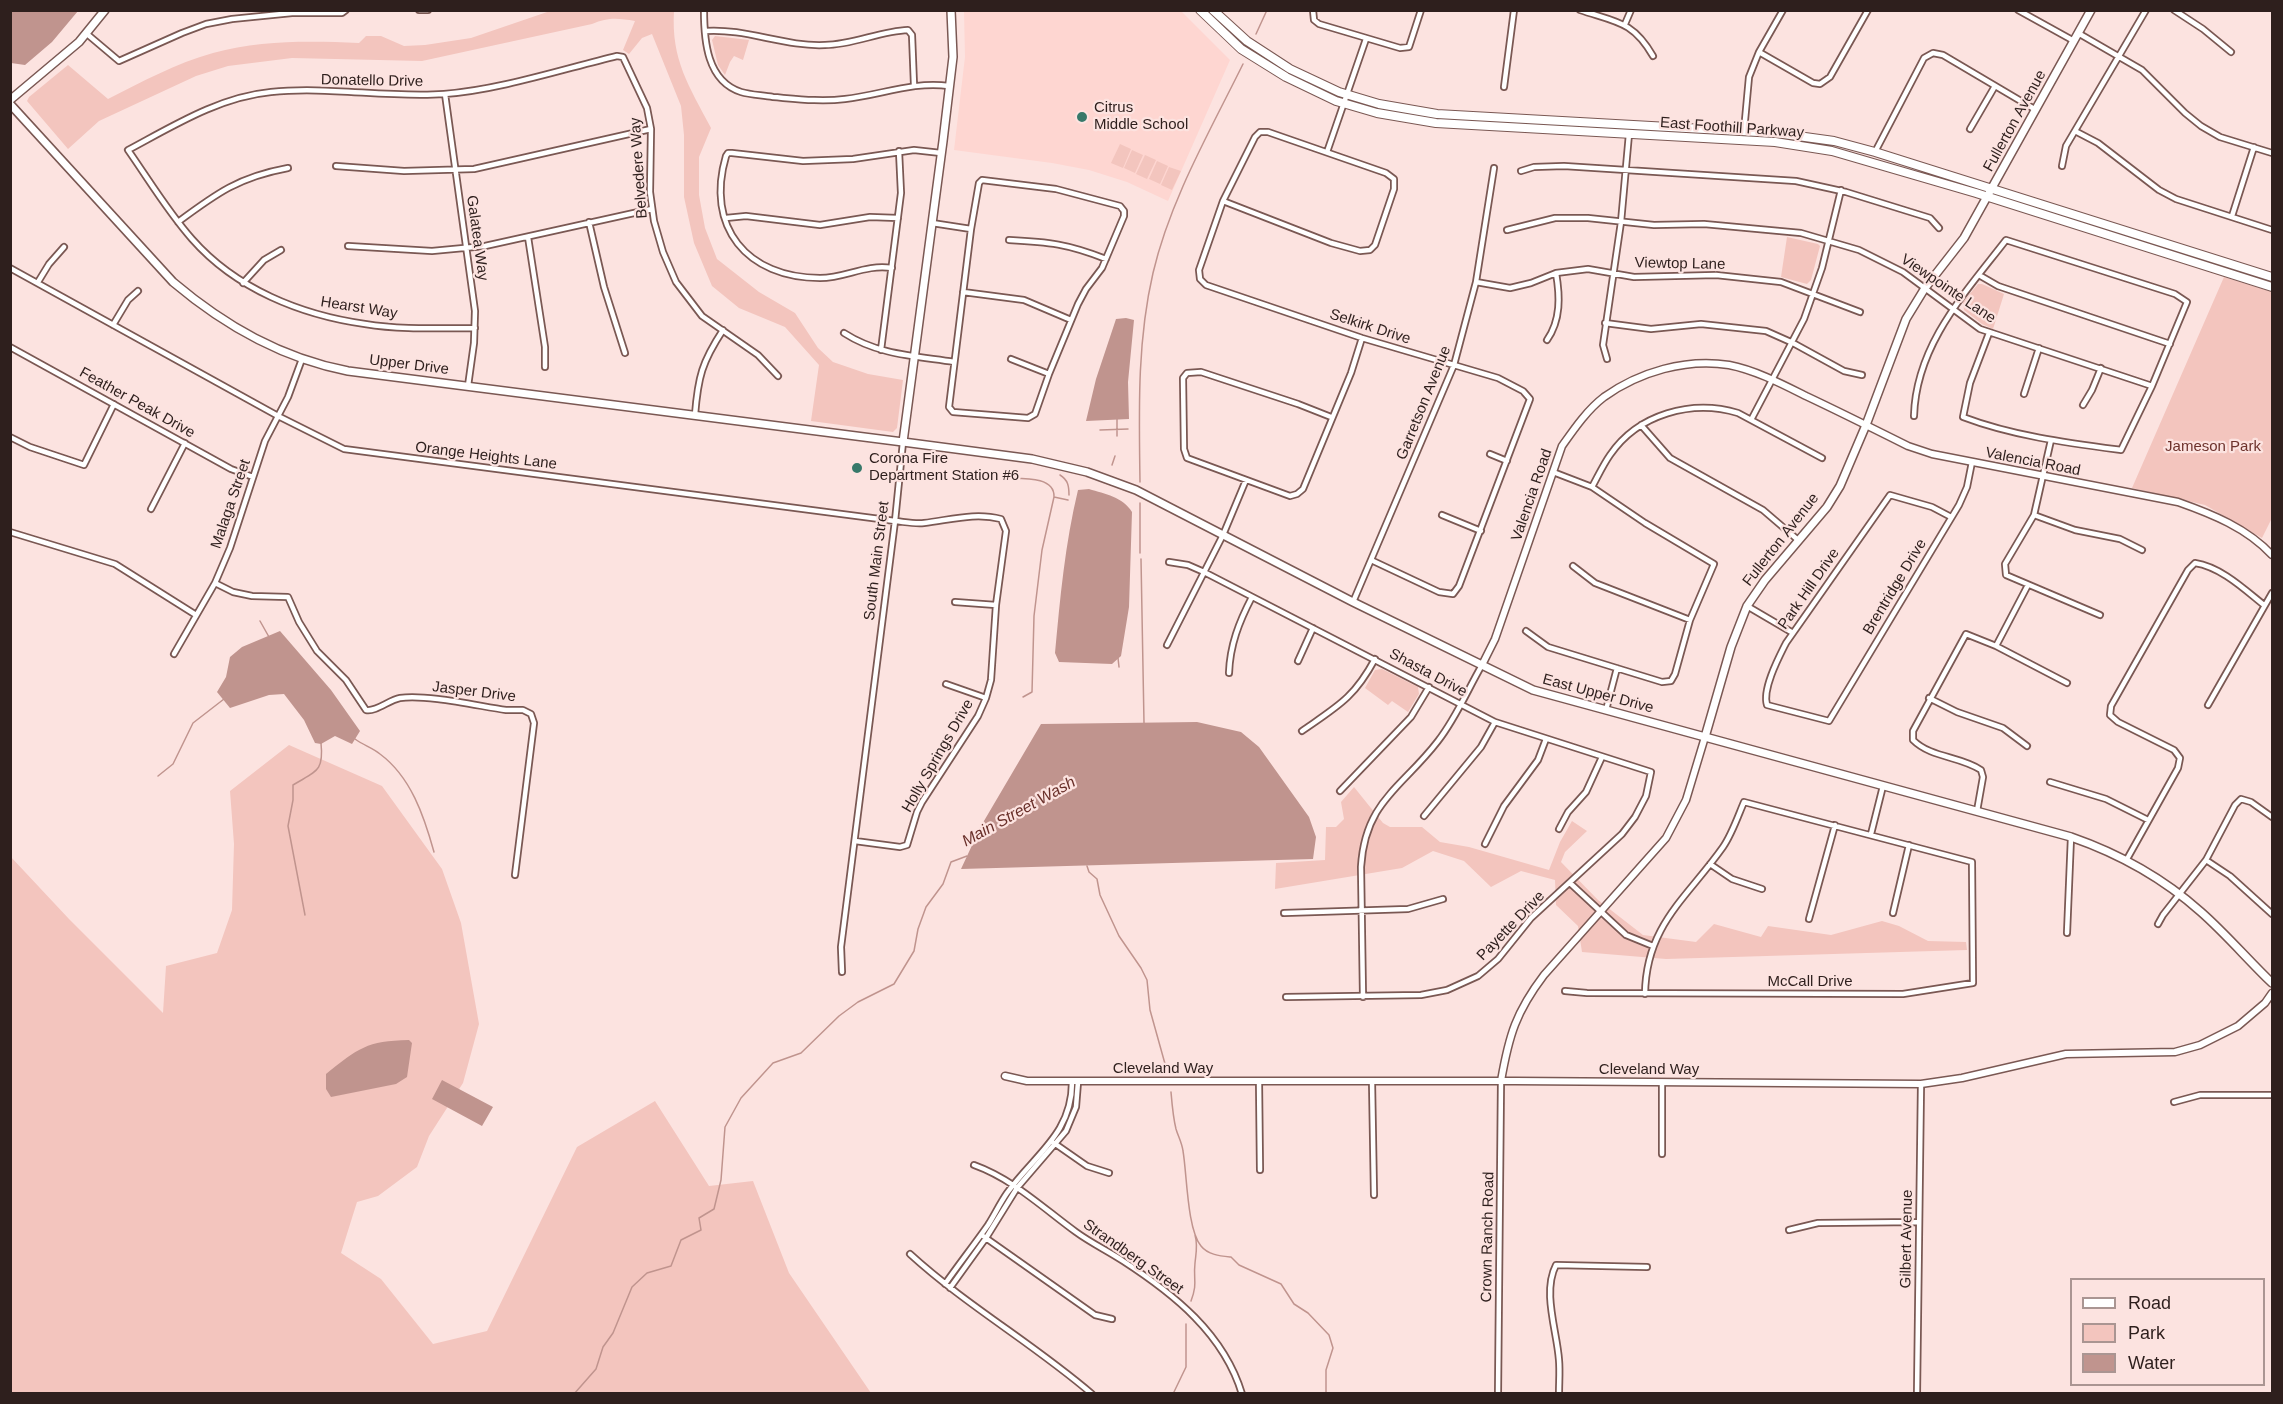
<!DOCTYPE html>
<style>
body{margin:0}
#map{position:relative;width:2283px;height:1404px;overflow:hidden;background:#fce3e0;font-family:Arial,sans-serif}
canvas{display:block}
.frame{position:absolute;inset:0;border:12px solid #2e1f1d;pointer-events:none}
.legend{position:absolute;left:2070px;top:1278px;width:195px;height:108px;box-sizing:border-box;background:#fce3e0;border:2px solid #aa9592;margin:0;padding:8px 10px;list-style:none;font-size:18px;color:#2e1f1d}
.legend li{display:flex;align-items:center;gap:12px;height:30px}
.legend b{width:30px;border:2px solid #aa9592}
</style>
<div id="map">
<canvas width="2283" height="1404"></canvas>
<div class="frame"></div>
<ul class="legend">
<li><b style="height:8px;background:#fff"></b>Road</li>
<li><b style="height:16px;background:#f3c5be"></b>Park</li>
<li><b style="height:16px;background:#c0948e"></b>Water</li>
</ul>
</div>
<script>
const c = document.querySelector('canvas').getContext('2d');
c.lineJoin = 'round';
function fill(path, color) { c.fillStyle = color; c.fill(path, 'evenodd'); }
function strokePath(path, color, width, dash) { c.strokeStyle = color; c.lineWidth = width; c.lineCap = dash ? 'butt' : 'round'; c.setLineDash(dash || []); c.stroke(path); }
function label(font, color, halo, rows, align = 'center') {
  c.font = font + ' Arial,sans-serif'; c.lineWidth = 4.5; c.setLineDash([]); c.textBaseline = 'middle'; c.strokeStyle = halo; c.fillStyle = color; for (const [text, x, y, turn = 0] of rows) {
    c.save(); c.translate(x, y); c.rotate((+turn || 0) * Math.PI / 180); c.textAlign = isNaN(turn) ? turn : align; if (halo) c.strokeText(text, 0, 0); c.fillText(text, 0, 0); c.restore();
  }
}
fill(new Path2D(`
 M964 11H1181L1230 60 1168 201 1127 182 1089 170 1052 163 954 150 965 57Z`), '#fed6d1');
fill(new Path2D(`
 M553 10 674 11C671 60 689 86 711 128L699 157V195L705 228 717 259 759 292 795 313 818 348 833 362 868 374 903 380 897 428 893 432 811 421 819 365 785 327 739 308 712 286 694 243 684 197V135L681 106 652 34 642 38 629 54 623 50 635 21C618 18 608 17 592 24L422 61 292 58 228 66 196 76 99 121 68 149 27 101 29 97 68 65 108 99C142 82 176 63 213 53 261 40 309 41 359 43L366 36H381L404 46 425 45 471 38Z
 M715 36 749 40 743 60 734 56 730 62 725 75 718 65 712 40Z
 M1120 144 1131 149 1123 168 1111 163Z
 M1132 150 1143 155 1135 173 1124 168Z
 M1145 155 1156 160 1147 179 1136 174Z
 M1157 161 1168 166 1160 184 1149 179Z
 M1169 167 1181 171 1172 190 1161 185Z
 M1787 237 1818 244 1820 246 1811 280 1807 284 1781 277Z
 M2224 277 2272 292V518L2262 538 2205 505 2132 488Z
 M1978 284H1982L2004 294 1993 329 1982 324 1964 310 1963 302Z
 M1382 669 1418 687 1419 694 1408 712 1392 701 1388 705 1365 688 1375 670Z
 M289 745 382 786 442 869 461 923 479 1024 463 1083 429 1136 417 1167 378 1196 357 1202 341 1253 381 1279 433 1344 487 1331 577 1147 655 1101 709 1186 753 1181 789 1273 871 1393H11L10 856 69 919 163 1013 166 966 217 953 232 910 234 844 230 791Z
 M1354 787 1383 823 1390 827H1422L1440 842 1469 847 1549 870 1560 842 1572 821 1587 831 1565 852 1561 862 1598 900 1643 935 1696 942 1714 924 1761 937 1768 926 1831 935 1882 921 1899 926 1928 941 1966 942 1967 950 1666 959 1582 952 1578 926 1556 905 1555 880 1521 871 1491 887 1464 861 1433 851 1402 868 1275 889 1276 863 1325 860 1326 827H1336L1344 819 1341 802Z`), '#f3c5be');
fill(new Path2D(`
 M10 11 11 10 78 11 52 42 25 65 11 63Z
 M1126 318 1134 320 1128 382 1129 419 1086 421 1096 379 1116 319Z
 M1089 489C1105 494 1123 497 1132 512L1129 607 1121 656 1112 664 1059 662 1055 653C1060 598 1065 544 1078 490Z
 M280 631 331 690 360 731 352 744 335 736 321 744 315 743 304 720 284 694 269 695 230 708 217 692 226 677 230 657 242 647Z
 M1197 722 1241 732 1259 747 1309 817 1316 837 1313 859 961 869 981 826 1041 724Z
 M409 1040 412 1043 407 1077 396 1084 331 1097 326 1089V1074C359 1048 366 1041 409 1040Z
 M442 1080 493 1107 482 1126 432 1099Z`), '#c0948e');
strokePath(new Path2D(`
 M1256 34 1267 10
 M1117 419V436
 M1100 430 1128 429
 M1112 465 1115 456
 M1060 475C1068 480 1069 486 1069 495
 M1004 478C1019 479 1055 475 1054 497L1068 500
 M1140 482C1139 411 1137 342 1153 273 1170 200 1210 131 1243 64
 M1140 503V553
 M1141 559 1144 723
 M260 621 269 637
 M1118 658 1119 667
 M1023 697 1032 692 1034 616 1042 550 1054 497
 M355 739C363 745 373 748 380 754 411 777 424 816 434 852
 M158 776 173 764 193 723 224 699
 M1087 866 1089 872 1097 879 1100 895 1119 936 1141 968 1147 980 1150 1010 1167 1071
 M305 915 288 826 293 800V785C316 771 324 772 321 743
 M1171 1092C1172 1104 1173 1117 1176 1129 1178 1136 1182 1143 1183 1151 1187 1174 1187 1229 1201 1246 1208 1255 1221 1256 1231 1257L1239 1265 1281 1284 1294 1304 1308 1313 1329 1335 1333 1348 1326 1370V1394
 M1191 1301C1198 1282 1193 1281 1195 1263 1196 1253 1198 1245 1195 1235
 M574 1394 596 1369 603 1347 613 1333 632 1287 647 1273 671 1266 681 1240 701 1230 699 1218 714 1209 721 1180 725 1127 741 1098 773 1063 801 1053 839 1016 858 1002 894 984 914 951 918 929 926 907 943 884 951 862 967 856
 M1173 1394 1186 1367V1324`), '#c0948e', 1.5);
const minor = new Path2D(`
 M419 10H428
 M704 10C704 41 707 81 741 92 751 95 762 95 773 97 797 99 821 102 845 99 881 95 913 81 949 86
 M1313 10 1314 20 1319 24 1400 48 1409 47 1421 10
 M1580 10C1616 22 1633 21 1653 56
 M2018 10 2074 41
 M2174 10 2203 29 2231 52
 M1625 24 1631 10
 M705 31C746 28 785 47 825 45 853 45 880 31 908 30L912 35 914 85
 M2078 33 2142 70 2185 113 2201 126 2220 137 2272 153
 M87 34 119 61 182 33 206 24 232 19 292 13H342L346 10
 M1759 52 1813 83 1820 84 1830 77 1868 10
 M1504 87 1514 10
 M445 94 475 311 474 343 468 386
 M1970 129 1995 86
 M1744 131 1749 77 1759 52 1783 10
 M2075 131 2098 143 2159 190 2176 199 2272 230
 M1327 152 1366 39
 M1875 152 1924 58 1933 53 1943 55 2036 110
 M336 166 404 171 474 169 651 129
 M2062 166 2066 146 2146 10
 M1521 171 1534 167 1564 166 1796 181 1846 192 1930 218 1939 228
 M982 180 1056 189 1120 206 1124 211V216L1102 268 1086 289 1078 304 1049 374 1035 414 1028 418 953 412 949 407 971 229 979 183Z
 M1223 201 1331 243 1360 251 1370 250 1375 245 1394 189V179L1386 173 1268 132H1260L1255 137 1223 201 1199 270 1200 279 1206 285 1362 338 1498 378 1523 391 1530 399 1459 586 1453 594 1439 592 1371 560
 M2232 216 2254 147
 M726 218 746 216 820 225 870 217 898 218
 M178 222C217 193 239 177 288 168
 M589 222 604 287 625 353
 M932 223 971 229
 M1507 230 1555 218H1588L1654 225 1704 224 1801 233 1859 250 1903 272 1980 329 2152 386
 M528 237 545 347V367
 M1009 240C1049 242 1068 244 1106 259
 M348 246 432 251 485 246 652 209
 M10 268 278 416 344 449 895 521C905 522 915 524 924 523 950 520 975 512 1001 519L1006 531 996 605 991 680 986 698 978 716 922 802 917 812 907 845 900 847 855 841
 M892 268C865 264 846 278 820 278 747 278 705 227 726 156L728 153H732L803 161 853 159 914 150 941 153
 M1979 275 1998 286 2170 344
 M38 282 49 264 64 247
 M1476 282 1510 288 1531 283 1556 273 1588 269 1634 277 1716 275 1781 282 1860 312
 M243 283 264 260 281 250
 M963 292 1024 300 1071 320
 M1605 323 1651 329 1701 324 1766 331 1793 343 1844 371 1862 375
 M113 325 128 300 138 291
 M475 328C438 328 401 330 365 324 301 315 236 289 192 239 168 212 149 180 128 150 173 126 219 97 271 92 328 86 386 98 444 94 499 90 563 69 617 56L623 57 647 108 651 129 650 192 654 221 663 252 676 282 702 316 758 355 778 376
 M844 333C878 355 915 356 954 362
 M1547 340C1561 320 1560 296 1556 273
 M10 347 231 469 253 477
 M881 350 901 193 899 151
 M1011 359 1049 374
 M1607 359 1603 345 1621 222 1629 134
 M2024 394 2039 348
 M2083 405 2092 390 2101 368
 M695 415C698 377 702 362 723 330
 M1914 416C1916 345 1965 293 2006 240L2175 294 2187 302 2152 386 2121 450C2068 443 2013 436 1963 417L1970 383 1989 333
 M1331 417 1298 404 1201 372 1187 373 1183 378 1184 449 1187 458 1290 496 1297 494 1303 489 1351 373 1362 338
 M1751 420 1804 319 1822 268 1841 190
 M1641 425 1670 458 1763 510 1798 540
 M10 437 30 447 84 465 114 404
 M2051 440 2034 515 2005 564 2006 575 2100 615
 M1490 454 1507 461
 M1592 487C1598 476 1603 465 1610 455 1638 414 1692 399 1738 413L1822 458
 M151 509 185 443
 M1442 515 1481 531
 M2034 515 2075 530 2120 539 2142 550
 M1951 517 1932 507 1890 495 1786 643C1779 657 1762 689 1767 705L1829 721 1959 505 1967 487 1972 462
 M10 532 115 564 196 615
 M1169 562 1188 565 1204 572 1495 722 1651 772 1646 796 1635 817 1622 834 1531 918 1498 959 1478 976 1447 990 1421 995 1286 997
 M1573 566 1595 583 1690 620
 M215 583 233 592 252 596 288 597 299 622 317 651 346 680 366 710C376 712 389 700 400 698 426 694 478 706 506 710H523L531 714 534 723 515 875
 M955 602 996 605
 M1353 602 1454 365 1476 282 1494 168
 M1747 606 1793 633
 M1526 631 1548 647 1662 682 1671 681 1675 674 1690 620 1714 564 1645 523 1592 487 1553 472
 M1167 645 1223 535 1246 480
 M1996 646 2028 585
 M174 654 215 583 230 548 265 441 288 397 302 359
 M1298 661 1313 628
 M1229 673C1230 645 1239 622 1252 597
 M946 684 986 698
 M1929 698 1957 712 2003 728 2027 746
 M2208 705 2272 593
 M1606 710 1617 668
 M1302 731C1338 706 1354 698 1375 659
 M2050 782 2106 799 2148 820
 M1340 791 1411 717 1429 687
 M1977 811 1983 777 1981 770C1960 756 1931 758 1913 740V731L1966 634 1996 646 2067 683
 M1424 816 1481 747 1495 722
 M1559 829 1568 812 1586 792 1602 757
 M1871 834 1883 786
 M1485 844 1504 806 1538 760 1546 739
 M2127 859 2178 768 2180 758 2174 750 2118 722 2110 715 2111 706 2188 570 2195 563C2221 567 2244 589 2264 605
 M2206 860 2230 876 2272 914
 M1710 864 1732 879 1762 889
 M1570 883 1626 935 1653 946
 M1284 913 1408 909 1443 899
 M1893 913 1909 845
 M1809 919 1835 825
 M2158 924 2163 915 2206 860 2235 805 2241 799 2251 802 2272 817
 M2067 933 2071 837
 M842 972 841 947 895 521 903 442
 M1565 991 1587 993 1903 994 1973 983 1972 862 1744 802C1738 816 1732 834 1723 847 1687 898 1646 925 1645 994
 M1363 997 1361 867C1365 801 1402 788 1438 741 1456 718 1467 691 1482 665
 M1259 1081 1260 1170
 M1372 1081 1374 1195
 M1662 1082V1154
 M2174 1102 2200 1095H2272
 M1054 1143 1087 1166 1109 1173
 M974 1165C1013 1179 1043 1208 1076 1232 1091 1243 1108 1251 1123 1261 1174 1294 1224 1334 1242 1394
 M1789 1230 1818 1223 1919 1222
 M983 1236 1095 1315 1112 1319
 M910 1254C967 1306 1034 1344 1092 1394
 M945 1284C959 1264 974 1245 988 1225 995 1214 1000 1203 1007 1193 1035 1154 1072 1134 1072 1082
 M950 1288 986 1238 1017 1188 1066 1131 1076 1107 1078 1082
 M1498 1394 1501 1081
 M1559 1394C1559 1382 1560 1371 1559 1360 1557 1331 1542 1292 1556 1265L1647 1267
 M1917 1394 1921 1084`);
const tertiary = new Path2D(`
 M1482 665 1495 639 1562 446C1574 429 1587 410 1604 397 1639 372 1686 358 1729 365 1755 370 1782 384 1806 396 1840 412 1874 429 1908 446L1932 454 2178 502C2212 514 2247 528 2272 555
 M1005 1076 1027 1081H1515L1921 1084 1962 1078 2066 1054 2175 1052 2200 1045 2238 1026 2265 1003 2272 993
 M1501 1081C1509 1035 1516 1012 1544 975L1666 838 1686 800 1705 737`);
const secondary = new Path2D(`
 M10 100 79 42 105 10
 M10 104 173 282C225 326 281 358 348 371L903 442 1032 459 1087 472 1136 490 1353 602 1533 690 2071 837C2120 854 2163 878 2201 912 2226 934 2248 960 2272 983
 M903 442 943 141 953 57 951 10
 M1705 737 1731 647 1747 606 1765 580 1827 507 1840 486 1866 425 1906 319 1925 288 1964 238 2091 10`);
const primary = new Path2D(`
 M1200 10 1241 49 1286 77 1336 101 1377 113 1436 123 1775 142 1832 151 1976 193 2272 287
 M1213 10 1247 41 1290 69 1339 92 1379 104 1437 114 1776 133 1834 141 1875 152 2272 277`);
strokePath(minor, '#7a5853', 8);
strokePath(tertiary, '#7a5853', 9);
strokePath(secondary, '#7a5853', 10);
strokePath(primary, '#7a5853', 10);
strokePath(minor, '#fff', 4.5);
strokePath(tertiary, '#fff', 6);
strokePath(secondary, '#fff', 7);
strokePath(primary, '#fff', 8);
for (const [x, y, r, color] of [
 [1082,117,6,"#37796a"],
 [857,468,6,"#37796a"]
]) { const dot = new Path2D(); dot.arc(x, y, r, 0, 2 * Math.PI); c.fillStyle = color; c.fill(dot); strokePath(dot, '#fce3e0', 2); }
label('15px', '#2e1f1d', '#fce3e0', [
 ["Donatello Drive",372,81,1],
 ["Fullerton Avenue",2015,121,-61],
 ["East Foothill Parkway",1732,128,4],
 ["Belvedere Way",639,168,-94],
 ["Galatea Way",477,238,82],
 ["Viewtop Lane",1680,264,1],
 ["Viewpointe Lane",1948,289,34],
 ["Hearst Way",359,308,9],
 ["Selkirk Drive",1370,327,18],
 ["Upper Drive",409,365,7],
 ["Feather Peak Drive",137,403,29],
 ["Garretson Avenue",1424,403,-68],
 ["Orange Heights Lane",486,456,7],
 ["Valencia Road",2033,462,11],
 ["Valencia Road",1532,495,-71],
 ["Malaga Street",231,504,-71],
 ["Fullerton Avenue",1781,540,-52],
 ["South Main Street",877,561,-83],
 ["Brentridge Drive",1895,587,-59],
 ["Park Hill Drive",1809,589,-55],
 ["Shasta Drive",1428,673,28],
 ["Jasper Drive",474,692,7],
 ["East Upper Drive",1598,694,15],
 ["Holly Springs Drive",938,756,-60],
 ["Payette Drive",1511,926,-46],
 ["McCall Drive",1810,982],
 ["Cleveland Way",1163,1069],
 ["Cleveland Way",1649,1070],
 ["Crown Ranch Road",1488,1237,-89],
 ["Gilbert Avenue",1907,1239,-89],
 ["Strandberg Street",1133,1257,35]
]);
label('15px', '#2e1f1d', '#fce3e0', [
 ["Citrus",1094,108],
 ["Middle School",1094,125],
 ["Corona Fire",869,459],
 ["Department Station #6",869,476]
], 'left');
label('15px', '#6d322c', '#fce3e0', [
 ["Jameson Park",2213,447]
]);
label('italic 16px', '#692f29', '#fce3e0', [
 ["Main Street Wash",1019,812,-29]
]);
</script>
